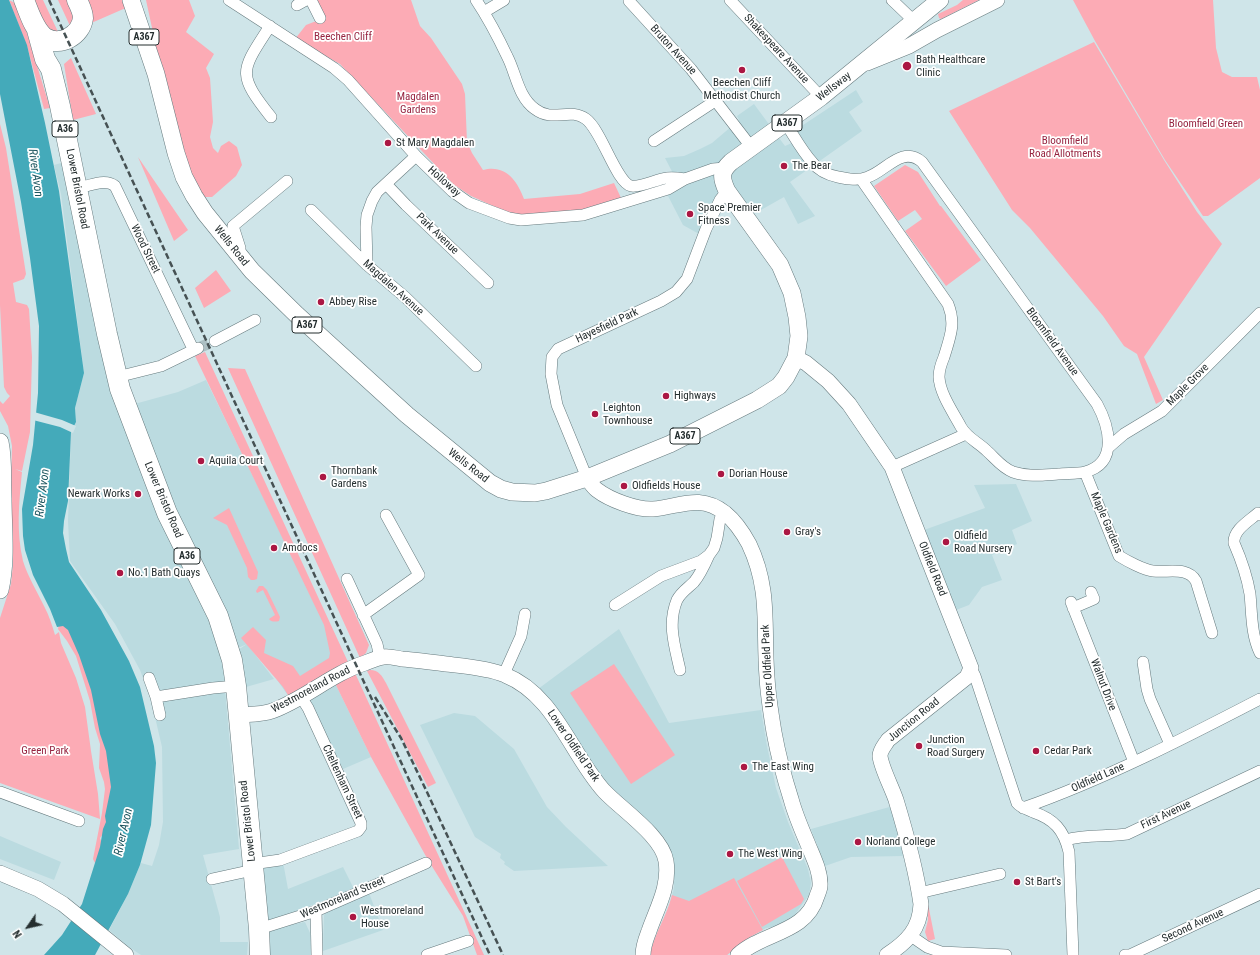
<!DOCTYPE html>
<style>
body{margin:0}
#map{position:relative;width:1260px;height:955px;overflow:hidden;background:#cfe5e9;font-family:"Roboto Condensed",sans-serif}
canvas{display:block}
.north{position:absolute;left:8px;top:907px;width:40px;height:40px;-webkit-text-stroke:3px #fff;paint-order:stroke;rotate:236deg;font-size:11px;font-weight:700;line-height:16px;text-align:center;color:#252e2f}
.north::after{content:'';display:block;margin:auto;width:14px;height:18px;background:#252e2f;clip-path:polygon(50% 0,100% 100%,50% 72%,0 100%)}
</style>
<div id="map">
<canvas width="1260" height="955"></canvas>
<div class="north">N</div>
</div>
<script>
const c = document.querySelector('canvas').getContext('2d');
c.lineJoin = 'round';
function fill(path, color) { c.fillStyle = color; c.fill(path, 'evenodd'); }
function strokePath(path, color, width, dash) { c.strokeStyle = color; c.lineWidth = width; c.lineCap = dash ? 'butt' : 'round'; c.setLineDash(dash || []); c.stroke(path); }
function label(font, color, halo, rows, align = 'center') {
  c.font = font + ' "Roboto Condensed",sans-serif'; c.lineWidth = 3.5; c.setLineDash([]); c.textBaseline = 'middle'; c.strokeStyle = halo; c.fillStyle = color; for (const [text, x, y, turn = 0] of rows) {
    c.save(); c.translate(x, y); c.rotate((+turn || 0) * Math.PI / 180); c.textAlign = isNaN(turn) ? turn : align; if (halo) c.strokeText(text, 0, 0); c.fillText(text, 0, 0); c.restore();
  }
}
fill(new Path2D(`
 M856 90 863 102 849 112 862 131 790 182 815 216 798 224 784 197 752 215 732 185 699 234 683 225 667 194 680 187 665 158 684 156 700 149 712 143 739 120 737 116 754 104 785 146 801 139 797 129Z
 M68 161 120 408 178 392 206 380 326 626 336 654 291 700 251 642 247 644 274 679 246 687 238 650 247 644 222 655 239 849 203 855 220 917V942H248L247 955H141L129 947 109 930 127 896 141 863 152 866 159 845 163 822 162 747 151 700 140 670 115 624 70 561 68 521 71 432 76 422 75 408 84 373 61 194 54 165Z
 M1016 484 1032 521 1012 530 1017 544 992 555 1002 580 982 587 969 605 956 610 924 530 985 508 974 485Z
 M619 629 669 723 761 710 767 746 776 788 788 822 808 869 811 883 809 895 791 920 779 926 766 928 750 937 727 955 670 903 674 888V871L669 847 664 837 613 791 538 689Z
 M334 681 371 757 343 769 308 699Z
 M454 713 475 716 514 749 547 807 566 827 608 866 514 871 504 864 505 862 500 858 501 854 475 837 420 725Z
 M893 806 903 856 851 857 825 866 811 829Z
 M0 836 61 862 54 880 0 859Z
 M283 862 288 889 343 867 354 889 289 914 290 925 305 922 310 933 311 955H268L260 864Z
 M369 893 383 930 323 951 324 915 326 912Z`), '#bbdbe0');
fill(new Path2D(`
 M9 0 15 3 27 33 50 108 44 109 27 46Z
 M32 0H43L59 34 50 33Z
 M58 0H71L75 9 71 28Z
 M84 0H126L128 7 89 24Z
 M146 0H189L195 16 186 32 214 54 206 68 210 78 213 122 210 137 213 148 218 153 221 146 229 141 237 147 242 165 236 176 212 197H202L183 156 160 65Z
 M315 0H411L420 26 431 38 462 84 465 94 467 142 472 153 483 170C505 164 517 180 524 199L580 194 614 183 622 200 585 213 539 215 511 214 471 196 453 184 340 64 295 39 306 25 324 18Z
 M963 0H979L941 19 939 18 938 14 957 5Z
 M1073 0H1213L1216 48 1222 72 1232 77H1257L1260 90V178L1208 216H1203L1165 160 1095 41Z
 M1094 42 1164 160 1197 212 1222 244 1144 357 1163 400 1156 404 1137 354 1124 346 1103 316 1030 228 1012 210 949 111Z
 M71 58 96 114 73 120 64 64Z
 M0 124 6 148 26 274 24 279 13 283 16 302 27 305 29 309 32 357 30 432 22 471 15 469 22 472C19 503 16 531 23 561 28 577 37 591 44 606 49 615 52 625 55 635L59 632 61 643 76 678 85 707 91 751 98 794 100 819 0 783V618L11 584 13 564 11 485 12 446 8 426 0 411V401L3 404 10 396 7 393 4 387 0 305Z
 M138 157 188 230 174 241Z
 M905 165 918 172 940 206H941L981 260 946 286 905 231 922 219 915 210 898 221 874 186Z
 M216 270 231 291 204 308 195 288Z
 M205 352 348 662 336 672 291 700 283 687 241 638 253 627 266 640 264 653 293 666 300 676 329 658 330 653 324 625 195 356Z
 M228 368 245 369 369 645 366 653 360 658Z
 M229 508 258 572 257 579 254 580H251L248 577 247 568 227 525 213 518Z
 M259 586H263L267 590 280 617 279 621C275 622 271 622 269 619L275 615 263 590 257 593 256 591Z
 M59 624H67L82 650 114 766 107 829 100 838 103 846 98 862 95 863 93 859 102 813 105 789 104 782 99 768 100 744 95 728 90 701 76 656 67 641 58 629Z
 M614 664 675 755 631 784 570 693Z
 M370 670C379 670 382 676 386 683L436 783 428 787 367 671Z
 M355 673 484 955H477L463 916 428 860 371 757 334 681Z
 M782 857 804 899 801 904 762 927 737 881Z
 M734 878 763 930 750 937 727 955H650C654 934 667 916 672 895L689 901Z
 M927 899 935 939 928 941 925 932 928 920Z`), '#fcabb5');
fill(new Path2D(`
 M0 0H9L27 45 45 123 59 191 84 373 75 408 76 422 71 432 68 501 64 521 63 533 66 549 69 562 101 610 129 661 140 687 154 746 156 763 151 825 140 865 128 894 95 955H44L62 935 82 904 100 847 103 829 106 822 105 816 111 787 106 751 100 734 91 690 79 655 68 630 63 626 57 627 50 609 33 575 25 550 23 536 22 509 33 445 38 393 39 326 30 258 21 202 0 94Z`), '#44aaba');
fill(new Path2D(`
 M34 412 62 420 76 426 73 433 60 427 33 420Z`), '#cfe5e9');
strokePath(new Path2D(`
 M198 348 215 341`), '#adc0c4', 11, [11, 5.5]);
const street = new Path2D(`
 M229 0 334 68 348 80 416 156 452 191 469 203 509 218 521 220 583 215 668 189 685 179 713 169 725 168
 M311 0 320 18
 M476 0C488 18 498 37 507 56 516 73 518 97 535 109 553 123 570 107 586 119 602 131 616 182 631 186 640 188 657 179 667 178 673 177 679 178 685 179
 M730 0 821 97
 M892 0 914 21
 M629 1 691 69 752 148
 M297 5 306 0
 M484 12 504 0
 M270 26C241 71 236 73 271 117
 M786 124C794 136 802 151 812 162 818 170 828 175 838 177 848 179 858 181 868 177 886 171 902 145 922 162L1097 404C1109 426 1119 463 1085 472 1077 474 1067 473 1058 474 1043 475 1028 477 1013 472 1002 468 995 458 987 451 978 442 967 438 961 427 953 412 940 394 939 377 939 370 941 364 944 357 950 337 956 324 948 304L861 179
 M654 141 715 101
 M386 184 406 205 488 283
 M76 189C88 186 105 178 115 186L193 349
 M311 210 367 265 405 297 476 366
 M237 252 240 248 233 226 287 181
 M367 265 366 227 367 215 372 201 377 192 416 156
 M215 341 255 320
 M117 377 161 366 198 348
 M1109 447 1124 434 1162 411 1260 313
 M892 467 966 434
 M1085 472 1119 556C1127 561 1144 570 1153 571 1168 573 1187 566 1196 581L1212 633
 M587 478 557 405 551 374 552 357 558 349 661 301 676 292 687 279 706 229 720 200 727 191
 M1260 515 1258 513C1249 521 1233 530 1234 543 1241 559 1247 576 1250 594 1252 614 1251 634 1260 653
 M347 579 377 644 380 658
 M1071 602 1134 762
 M615 605 661 576 701 561 709 555 714 548 717 538 720 519 724 513
 M1073 608 1094 599 1091 592
 M363 615 419 575 386 515
 M1143 662 1147 689 1150 699 1170 744
 M971 668 975 676 1017 803C1021 808 1027 809 1033 812 1054 819 1064 830 1069 852L1073 955
 M680 670C675 647 667 624 677 600 681 592 688 588 694 582 700 575 705 564 709 555
 M504 674 521 636 525 614
 M149 678 156 697 160 715
 M156 697 213 688 236 686
 M0 792 79 821
 M1023 808C1105 779 1183 739 1260 699
 M1066 840C1085 834 1107 837 1127 834L1260 771
 M252 864 280 860 358 831 361 827V823L308 708 301 697
 M212 879 253 870
 M919 893 1000 874
 M316 911 317 955
 M259 929 316 911 426 863
 M911 936 927 947 941 952 1006 955
 M427 955 468 941
 M1125 955H1130L1260 894`);
const secondary = new Path2D(`
 M867 63 909 46 937 30 997 0
 M796 358 806 363 828 381 849 404 892 467 971 668 967 677 888 740C885 745 880 750 880 756 881 767 892 788 896 800 906 833 916 869 921 904 920 929 907 942 887 955
 M587 478C590 482 593 487 597 490 610 500 637 510 653 509 680 507 699 493 725 513 736 522 743 533 749 544 771 590 763 628 767 677 768 695 771 714 774 732 778 754 784 777 791 799 795 814 801 828 807 842 812 855 821 871 820 886 820 889 818 893 817 896 806 934 763 932 738 955
 M238 715C249 714 261 715 272 711 305 699 331 674 365 663 370 661 377 658 383 657 389 656 396 658 402 659 416 660 431 662 446 664 463 666 489 668 505 675 555 695 570 753 604 791 622 810 662 836 666 861 670 886 657 908 649 931 646 939 643 946 643 955
 M0 873 38 889 63 904 126 955`);
const primary = new Path2D(`
 M131 0 156 74 176 153 184 177 194 196 205 213 252 271 297 315 407 415 490 483 501 489 512 492 535 493 546 491 587 478 670 444 757 400 779 386 786 377 796 358 799 336 797 317 792 293 780 265 727 191C721 178 720 172 731 162L821 97 940 0
 M0 442C4 461 2 479 3 498 3 528 7 560 0 590`);
const highway = new Path2D(`
 M24 0C29 12 34 30 45 38 61 47 81 35 83 18 83 12 80 6 77 0
 M37 30 45 59 51 69 60 106 107 334 120 389 167 513 218 616 232 660 236 686 259 929 260 955`);
strokePath(street, '#667a7e', 12);
strokePath(secondary, '#667a7e', 16);
strokePath(primary, '#667a7e', 18);
strokePath(highway, '#667a7e', 21);
strokePath(street, '#fff', 11);
strokePath(secondary, '#fff', 15);
strokePath(primary, '#fff', 17);
strokePath(highway, '#fff', 20);
strokePath(new Path2D(`
 M49 0 490 955
 M375 697 401 738 426 790 503 955`), '#465153', 2.5, [6, 3]);
for (const [x, y, r, color] of [
 [907,66,5,"#ab1743"],
 [742,70,4,"#ab1743"],
 [388,143,4,"#ab1743"],
 [784,166,4,"#ab1743"],
 [690,214,4,"#ab1743"],
 [321,302,4,"#ab1743"],
 [666,396,4,"#ab1743"],
 [595,414,4,"#ab1743"],
 [201,461,4,"#ab1743"],
 [721,474,4,"#ab1743"],
 [323,477,4,"#ab1743"],
 [624,486,4,"#ab1743"],
 [138,494,4,"#ab1743"],
 [787,532,4,"#ab1743"],
 [946,542,4,"#ab1743"],
 [274,548,4,"#ab1743"],
 [120,573,4,"#ab1743"],
 [919,746,4,"#ab1743"],
 [1036,751,4,"#ab1743"],
 [744,767,4,"#ab1743"],
 [858,842,4,"#ab1743"],
 [730,854,4,"#ab1743"],
 [1017,882,4,"#ab1743"],
 [353,917,4,"#ab1743"]
]) { const dot = new Path2D(); dot.arc(x, y, r, 0, 2 * Math.PI); c.fillStyle = color; c.fill(dot); strokePath(dot, '#fff', 1.5); }
for (const [x, y, w] of [
 [144,37,30],
 [787,123,30],
 [65,129,26],
 [307,325,30],
 [685,436,30],
 [187,556,26]
]) { const box = new Path2D(); box.roundRect(x - w / 2, y - 8, w, 16, 3); c.fillStyle = '#fff'; c.fill(box); strokePath(box, '#252e2f', 1); }
label('bold 10px', '#252e2f', null, [
 ["A367",144,37],
 ["A367",787,123],
 ["A36",65,129],
 ["A367",307,325],
 ["A367",685,436],
 ["A36",187,556]
]);
label('11px', '#972541', '#fff', [
 ["Beechen Cliff",343,37],
 ["Magdalen",418,97],
 ["Gardens",418,110],
 ["Bloomfield Green",1206,124],
 ["Bloomfield",1065,141],
 ["Road Allotments",1065,154],
 ["Green Park",45,751]
]);
label('11px', '#252e2f', '#fff', [
 ["Shakespeare Avenue",776,49,47],
 ["Bruton Avenue",673,50,48],
 ["Wellsway",834,87,-38],
 ["Holloway",444,182,42],
 ["Lower Bristol Road",77,189,79],
 ["Park Avenue",437,234,44],
 ["Wells Road",231,246,51],
 ["Wood Street",145,249,64],
 ["Magdalen Avenue",393,288,42],
 ["Hayesfield Park",607,326,-25],
 ["Bloomfield Avenue",1052,342,54],
 ["Maple Grove",1188,385,-45],
 ["Wells Road",468,466,38],
 ["Lower Bristol Road",163,500,67],
 ["Maple Gardens",1106,523,67],
 ["Oldfield Road",932,569,68],
 ["Upper Oldfield Park",768,666,-93],
 ["Walnut Drive",1103,685,69],
 ["Westmoreland Road",311,690,-28],
 ["Junction Road",914,720,-39],
 ["Lower Oldfield Park",573,746,56],
 ["Oldfield Lane",1098,778,-24],
 ["Cheltenham Street",342,782,65],
 ["First Avenue",1166,815,-25],
 ["Lower Bristol Road",248,821,-96],
 ["Westmoreland Street",343,898,-23],
 ["Second Avenue",1193,926,-25]
]);
label('11px', '#252e2f', '#fff', [
 ["Bath Healthcare",916,60],
 ["Clinic",916,73],
 ["Beechen Cliff",742,83,"center"],
 ["Methodist Church",742,96,"center"],
 ["St Mary Magdalen",396,143],
 ["The Bear",792,166],
 ["Space Premier",698,208],
 ["Fitness",698,221],
 ["Abbey Rise",329,302],
 ["Highways",674,396],
 ["Leighton",603,408],
 ["Townhouse",603,421],
 ["Aquila Court",209,461],
 ["Thornbank",331,471],
 ["Gardens",331,484],
 ["Dorian House",729,474],
 ["Oldfields House",632,486],
 ["Newark Works",130,494,"right"],
 ["Gray's",795,532],
 ["Oldfield",954,536],
 ["Road Nursery",954,549],
 ["Amdocs",282,548],
 ["No.1 Bath Quays",128,573],
 ["Junction",927,740],
 ["Road Surgery",927,753],
 ["Cedar Park",1044,751],
 ["The East Wing",752,767],
 ["Norland College",866,842],
 ["The West Wing",738,854],
 ["St Bart's",1025,882],
 ["Westmoreland",361,911],
 ["House",361,924]
], 'left');
label('italic 12px', '#1d565f', '#fff', [
 ["River Avon",35,173,82],
 ["River Avon",43,493,-83],
 ["River Avon",124,832,-77]
]);
</script>
